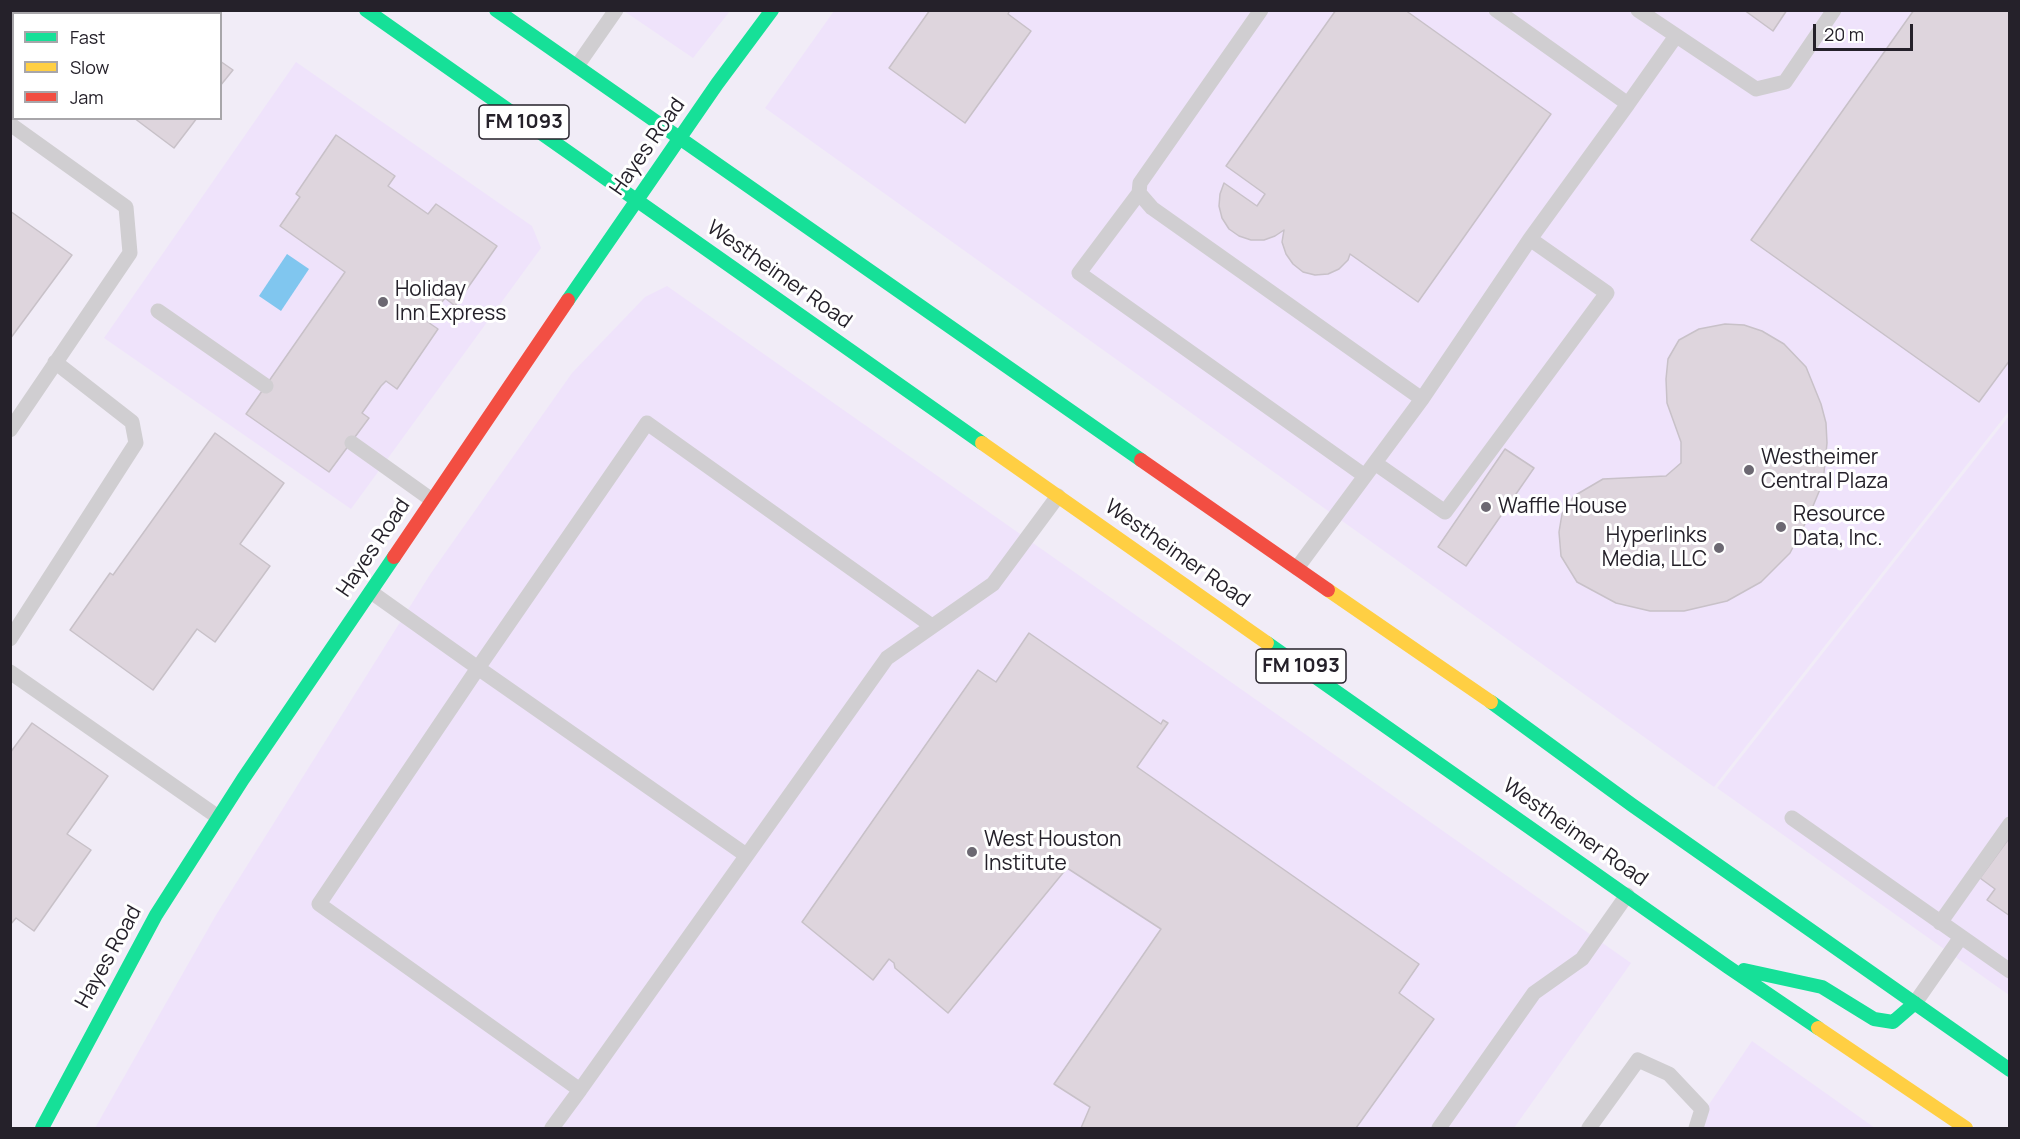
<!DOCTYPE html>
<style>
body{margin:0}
#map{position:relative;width:2020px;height:1139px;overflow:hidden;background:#f1ecf7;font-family:Manrope,sans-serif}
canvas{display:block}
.frame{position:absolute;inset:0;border:12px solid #25212a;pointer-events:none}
.legend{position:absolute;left:12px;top:12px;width:210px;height:108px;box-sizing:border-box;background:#fff;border:2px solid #a8a6aa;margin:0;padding:8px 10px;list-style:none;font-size:18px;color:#25212a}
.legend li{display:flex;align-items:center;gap:12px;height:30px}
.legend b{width:30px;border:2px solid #a8a6aa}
.scale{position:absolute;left:1813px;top:24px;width:100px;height:27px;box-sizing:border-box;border:3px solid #25212a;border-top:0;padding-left:8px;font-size:18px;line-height:21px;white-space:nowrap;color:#25212a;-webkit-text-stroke:4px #fff;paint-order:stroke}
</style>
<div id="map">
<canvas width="2020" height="1139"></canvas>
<div class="frame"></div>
<ul class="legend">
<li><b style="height:8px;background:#16e098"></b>Fast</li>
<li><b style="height:8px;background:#ffcf43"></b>Slow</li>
<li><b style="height:8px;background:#f24e42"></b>Jam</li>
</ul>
<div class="scale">20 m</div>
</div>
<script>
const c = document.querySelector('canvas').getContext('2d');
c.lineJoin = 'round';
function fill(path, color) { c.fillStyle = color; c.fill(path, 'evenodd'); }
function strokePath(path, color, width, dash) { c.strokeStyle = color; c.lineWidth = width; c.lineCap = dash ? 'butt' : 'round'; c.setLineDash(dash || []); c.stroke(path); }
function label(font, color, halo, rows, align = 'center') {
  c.font = font + ' Manrope,sans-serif'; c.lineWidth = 6; c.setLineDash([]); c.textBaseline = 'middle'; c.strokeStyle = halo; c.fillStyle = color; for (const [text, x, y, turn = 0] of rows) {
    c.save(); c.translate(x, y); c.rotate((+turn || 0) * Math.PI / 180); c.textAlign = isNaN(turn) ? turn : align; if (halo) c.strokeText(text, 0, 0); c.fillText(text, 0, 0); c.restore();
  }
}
fill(new Path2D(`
 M624 11H730L693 58Z
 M834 11H2009V411L1714 787 765 108Z
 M296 62 532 226 541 248 351 509 104 338Z
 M667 286 1631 963 1514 1128H95L216 915 431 573 572 373 645 297Z
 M2009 416V995L1717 788Z
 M1752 1041 1875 1128H1693Z`), '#efe3fb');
fill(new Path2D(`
 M287 254 309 269 281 311 259 296Z`), '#80c6ef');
const building = new Path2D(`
 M10 10H153L157 14H14V34L10 31Z
 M930 10H1010L1008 14 1031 31 965 123 889 68Z
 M1336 10H1405L1551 114 1418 302 1350 254 1348 260 1339 269 1328 274 1315 275 1303 272 1293 264 1286 254 1282 242 1284 230 1275 236 1264 240H1251L1239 236 1229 229 1222 218 1219 206 1220 194 1224 183 1257 206 1265 194 1226 166Z
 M1744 10H1787L1773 31Z
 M1914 10H2010V360L1979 402 1751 240Z
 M220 61 233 70 220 86Z
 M134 118H197L174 148Z
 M336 135 395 176 388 186 428 214 436 204 497 246 455 306 445 298 432 315 429 313 427 317 424 315 422 318 438 329 397 389 386 381 381 386 362 413 369 418 329 472 246 414 345 272 280 226 300 197 296 194Z
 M10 211 72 255 10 339Z
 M1725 324 1744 325 1762 331 1784 344 1806 367 1821 404 1826 423 1827 443 1823 482 1808 518 1790 553 1761 582 1727 601 1684 611H1650L1616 603 1577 582 1561 556 1559 532 1562 514 1574 496 1603 479 1666 476 1681 463V442L1667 403 1666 379 1668 359 1679 340 1699 329Z
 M215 433 284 483 240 544 270 566 215 642 197 629 153 690 70 630 110 573 113 575Z
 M1505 449 1534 468 1466 566 1438 547Z
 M1029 633 1161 724 1163 720 1168 723 1137 767 1419 964 1399 993 1434 1019 1356 1128H1081L1090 1107 1054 1084 1161 929 1067 868 948 1013 895 968 894 963 889 959 873 980 802 922 978 670 996 682Z
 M32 723 108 776 67 834 91 850 34 931 16 918 10 925V753Z
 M2010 837V916L1987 900 1995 889 1980 878Z`);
fill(building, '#ded5dd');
strokePath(building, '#c8c1c8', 1.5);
strokePath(new Path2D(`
 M1261 10 1140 183 1139 193 1152 208 1422 399
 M1638 10 1756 89 1785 82 1834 10
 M577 66 616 10
 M1628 104 1676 36
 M10 124 126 207 130 253 10 430
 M1139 193 1079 273 1365 476
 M158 311 266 386
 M352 443 432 500
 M1375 463 1445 512 1607 293 1530 239
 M1297 568 1422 399 1530 239 1628 104 1496 10
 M371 592 478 668 319 904 580 1090 887 658 993 584 1058 496
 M10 639 136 443 132 422 55 362
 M10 672 218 817
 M1792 818 2010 971
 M746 855 478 668 647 423 932 626
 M1940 923 2010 824
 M1915 1003 1961 937
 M552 1128 580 1090
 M1439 1128 1534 993 1582 959 1627 895
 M1589 1128 1638 1060 1669 1074 1702 1109 1696 1128`), '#d0ced1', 15);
strokePath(new Path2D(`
 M366 10 982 443
 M496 10 1141 460
 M568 300 717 84 772 10
 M1267 643 1728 967 1818 1028
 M1491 702 1632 805 2010 1070
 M1744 970 1822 987 1874 1019 1893 1022 1915 1003
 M42 1128 156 915 243 779 394 557`), '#16e098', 14);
strokePath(new Path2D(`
 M982 443 1267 643
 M1328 590 1491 702
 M1818 1028 1966 1128`), '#ffcf43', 14);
strokePath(new Path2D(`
 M1141 460 1328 590
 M394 557 568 300`), '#f24e42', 14);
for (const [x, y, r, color] of [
 [383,302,6,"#6c6872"],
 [1749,470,6,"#6c6872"],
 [1486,507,6,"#6c6872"],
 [1781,527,6,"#6c6872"],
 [1719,548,6,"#6c6872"],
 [972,852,6,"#6c6872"]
]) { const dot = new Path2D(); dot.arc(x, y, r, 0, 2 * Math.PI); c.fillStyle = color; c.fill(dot); strokePath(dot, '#fff', 2); }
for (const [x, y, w] of [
 [524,122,90],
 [1301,666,90]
]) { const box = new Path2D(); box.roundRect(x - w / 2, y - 17, w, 34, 4.5); c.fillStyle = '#fff'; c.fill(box); strokePath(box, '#25212a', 1.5); }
label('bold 20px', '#25212a', null, [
 ["FM 1093",524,122],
 ["FM 1093",1301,666]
]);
label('21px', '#25212a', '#fff', [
 ["Hayes Road",648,147,-55],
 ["Westheimer Road",779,275,35],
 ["Hayes Road",374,548,-56],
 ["Westheimer Road",1177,554,35],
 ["Westheimer Road",1575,833,35],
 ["Hayes Road",109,957,-61]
]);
label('21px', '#25212a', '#fff', [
 ["Holiday",395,290],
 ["Inn Express",395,314],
 ["Westheimer",1761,458],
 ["Central Plaza",1761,482],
 ["Waffle House",1498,507],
 ["Resource",1793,515],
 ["Data, Inc.",1793,539],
 ["Hyperlinks",1707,536,"right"],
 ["Media, LLC",1707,560,"right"],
 ["West Houston",984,840],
 ["Institute",984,864]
], 'left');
</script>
